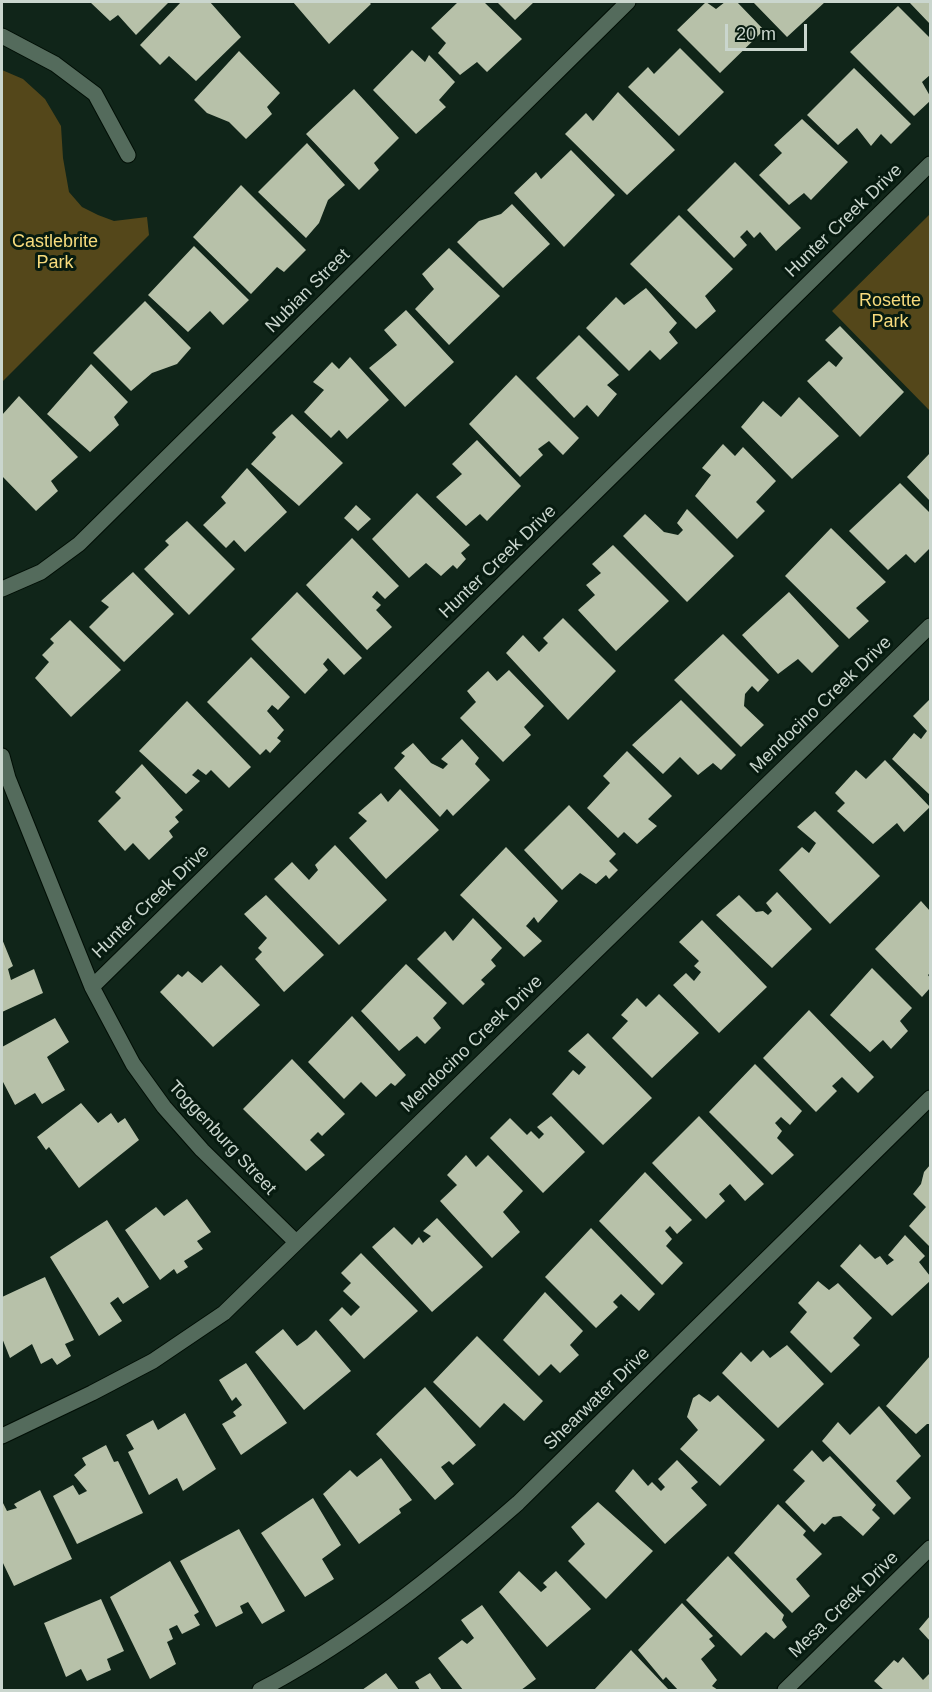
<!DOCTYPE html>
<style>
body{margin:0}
#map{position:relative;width:932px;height:1692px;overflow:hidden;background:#102519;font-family:Arial,sans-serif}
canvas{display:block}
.frame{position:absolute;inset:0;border:3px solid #cad6ce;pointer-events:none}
.scale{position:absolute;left:725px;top:24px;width:82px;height:27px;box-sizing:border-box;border:3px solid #cad6ce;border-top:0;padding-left:8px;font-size:18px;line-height:21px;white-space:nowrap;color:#cad6ce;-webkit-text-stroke:4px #071b10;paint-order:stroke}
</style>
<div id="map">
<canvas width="932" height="1692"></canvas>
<div class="frame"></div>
<div class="scale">20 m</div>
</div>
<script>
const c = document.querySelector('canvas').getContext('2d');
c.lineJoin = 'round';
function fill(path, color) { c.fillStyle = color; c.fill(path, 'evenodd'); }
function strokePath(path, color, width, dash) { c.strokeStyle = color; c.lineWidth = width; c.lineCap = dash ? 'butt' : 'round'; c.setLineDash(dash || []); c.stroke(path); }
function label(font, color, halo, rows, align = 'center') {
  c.font = font + ' Arial,sans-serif'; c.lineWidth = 6; c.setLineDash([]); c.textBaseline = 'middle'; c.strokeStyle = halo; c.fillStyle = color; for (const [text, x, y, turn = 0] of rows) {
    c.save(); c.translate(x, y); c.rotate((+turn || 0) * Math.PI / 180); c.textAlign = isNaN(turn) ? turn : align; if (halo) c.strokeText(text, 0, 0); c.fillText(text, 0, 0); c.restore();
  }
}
fill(new Path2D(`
 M2 70 23 79 45 99 61 126 63 158 69 192 82 207 98 215 114 221 147 217 149 235 2 382Z
 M930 214V411L832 311Z`), '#54471a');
fill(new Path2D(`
 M90 2H169L136 35 118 15 110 21Z
 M181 2H210L241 37 196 81 169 56 160 65 140 45Z
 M293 2H369L371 4 329 44Z
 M458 2H484L522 39 487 72 477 62 460 75 438 53 446 43 431 28Z
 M497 2H534L515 20Z
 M706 2 716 9 725 2H737L764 30 720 73 677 30Z
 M753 2H825L787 37Z
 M909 2H930V24Z
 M898 6 930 38V75L922 82 930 96V101L914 116 850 52Z
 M680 48 724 92 679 136 628 87 648 67 654 74Z
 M412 50 425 62 429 55 455 82 439 100 446 107 416 134 373 90Z
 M239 51 280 93 267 107 272 114 246 139 229 122 207 113 194 100Z
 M854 68 911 124 891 144 881 134 871 146 857 128 838 145 807 115Z
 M354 89 399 138 374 163 379 170 359 190 306 134Z
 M618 92 675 150 627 195 565 134 586 113 593 121Z
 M802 119 848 162 811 200 804 193 789 205 759 175 782 153 774 145Z
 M307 143 345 185 328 200 319 223 306 238 258 192Z
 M571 150 615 195 564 247 514 193 536 172 541 179Z
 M735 162 801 228 776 251 760 232 754 238 747 230 740 237 747 245 734 258 687 210Z
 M241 185 306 250 284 272 277 267 251 294 193 237Z
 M512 204 550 244 503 288 457 242 479 221 501 214Z
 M679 215 733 269 705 296 716 311 696 329 630 264Z
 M194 246 249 300 223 325 210 311 188 332 148 295Z
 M449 248 500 296 449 345 415 309 434 289 422 274Z
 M646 288 677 323 669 332 678 343 660 360 650 350 629 371 586 328 616 297 624 305Z
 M145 301 191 348 177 364 152 373 131 391 93 353Z
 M406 310 454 362 405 407 369 368 397 345 384 330Z
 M840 326 904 392 860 437 807 381 829 361 836 367 843 358 825 340Z
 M579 335 619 375 607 385 617 394 598 417 587 405 574 418 536 378Z
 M350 357 389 400 347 439 339 430 331 438 304 412 324 390 313 382 332 362 339 369Z
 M91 364 128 402 114 417 119 425 90 452 47 414Z
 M516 375 579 438 563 455 549 441 538 449 543 455 520 477 469 424Z
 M19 396 78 457 51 481 58 491 36 511 2 476V415Z
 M799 397 839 436 792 479 741 427 763 401 781 417Z
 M292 414 343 463 299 506 251 464 276 437 272 433Z
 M477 440 521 486 487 521 480 514 466 526 436 497 462 474 452 464Z
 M723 444 735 456 743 447 776 481 756 502 765 511 737 539 695 496 711 475 702 468Z
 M930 453V501L907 477Z
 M247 468 287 512 245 552 234 540 226 548 203 525 226 503 221 497Z
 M900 483 930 513V548L915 563 906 554 888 570 849 531Z
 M417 493 470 545 461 553 466 559 457 569 453 565 441 576 426 563 409 578 372 539Z
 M356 505 371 519 358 531 344 518Z
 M687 509 734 556 687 602 623 536 645 514 664 532 678 535 683 530 677 523Z
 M187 521 235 569 189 615 144 569 169 545 165 541Z
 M831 528 886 582 856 608 869 621 849 639 785 576Z
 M352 538 399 586 385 599 377 591 372 597 381 605 376 610 392 627 367 650 306 585Z
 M613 545 669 601 616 651 578 610 595 595 586 585 601 573 592 564Z
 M133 572 174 614 124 662 89 627 109 607 101 601Z
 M297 592 362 658 344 675 328 658 323 664 328 670 305 694 251 639Z
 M789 592 839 646 812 673 798 659 778 674 742 635Z
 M563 618 616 671 568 720 506 653 523 635 539 652 548 643 543 638Z
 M70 620 121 670 71 717 35 678 49 662 42 655 54 643 50 639Z
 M723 634 769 680 758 692 752 686 745 694 744 706 764 725 741 747 674 680Z
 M251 657 290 697 278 710 272 705 267 711 284 730 277 738 281 741 270 753 266 749 260 755 207 702Z
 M509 670 544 706 524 727 531 735 503 762 460 718 476 702 467 691 488 671 497 681Z
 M681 700 736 755 721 770 713 763 698 775 680 757 663 774 632 745Z
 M929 700 930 702V795L892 759 914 733 921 739 927 731 913 716Z
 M187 701 251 767 229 788 211 770 206 775 198 769 192 775 200 781 186 794 139 751Z
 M462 739 479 758 475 764 490 780 453 816 447 809 440 817 394 768 405 756 401 753 413 743 431 763 443 769 448 764 441 759Z
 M627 751 672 796 648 819 657 826 637 844 624 832 618 838 587 808 610 783 603 776Z
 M885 760 930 807 904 832 897 823 873 844 837 811 845 803 835 793 856 770 866 779Z
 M142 764 183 810 175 817 179 822 169 831 173 837 149 860 133 843 125 851 98 821 121 798 115 792Z
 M400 789 439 830 386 879 349 838 367 821 358 813 381 793 388 802Z
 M569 805 616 854 609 861 618 870 609 879 606 875 596 884 580 873 562 890 524 850Z
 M815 811 880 876 830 924 779 870 802 847 809 853 816 843 797 827Z
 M335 845 387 900 339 945 274 879 292 862 309 880 318 870 315 865Z
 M506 847 558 901 538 923 534 917 526 926 542 941 524 957 460 895Z
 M777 892 812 929 772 968 716 915 739 895 756 912 763 911 768 915 772 911 766 903Z
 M266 895 324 955 284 992 255 959 262 952 258 948 267 938 244 914Z
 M921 901 930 911V973L928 975 930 978V988L922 997 875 949Z
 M473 918 502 948 491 960 496 966 481 980 485 984 463 1005 417 959 445 931 453 941Z
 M702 920 767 987 719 1033 673 985 686 973 694 981 701 972 694 966 699 961 679 942Z
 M2 939 13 966 8 969 11 980 34 969 43 993 2 1012Z
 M406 964 447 1003 433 1018 441 1028 425 1044 417 1036 399 1051 361 1011Z
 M221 965 260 1005 213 1047 160 992 178 974 182 977 188 971 202 983Z
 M872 968 912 1008 900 1021 908 1031 891 1049 883 1040 870 1052 830 1015Z
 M659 994 699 1033 652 1078 612 1038 628 1021 621 1015 637 998 646 1007Z
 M809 1010 874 1077 858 1093 842 1077 832 1086 837 1091 816 1112 763 1058Z
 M352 1016 406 1075 395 1086 391 1083 376 1097 361 1082 344 1099 308 1062Z
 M55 1018 69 1042 47 1057 65 1090 42 1104 35 1093 15 1105 2 1080V1047Z
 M588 1033 652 1098 603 1145 552 1094 573 1070 579 1075 586 1067 568 1051Z
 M292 1059 345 1114 322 1136 318 1132 310 1140 325 1155 306 1171 243 1109Z
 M755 1064 802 1111 790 1125 781 1117 775 1123 782 1131 777 1138 794 1155 772 1175 709 1112Z
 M81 1103 98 1123 111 1113 118 1123 125 1118 139 1140 79 1188 49 1147 46 1150 37 1137Z
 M551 1116 585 1152 543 1193 490 1138 510 1118 527 1135 531 1131 539 1139 544 1134 537 1127Z
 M699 1116 764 1184 745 1201 730 1184 719 1194 725 1201 706 1219 652 1163Z
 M466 1155 476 1167 488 1155 523 1191 503 1212 520 1232 492 1258 440 1201 457 1185 447 1175Z
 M930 1165V1247L909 1226 926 1207 913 1194 921 1184 924 1172Z
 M645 1172 692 1220 677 1234 670 1226 665 1231 672 1239 666 1246 683 1263 662 1285 599 1221Z
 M187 1199 211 1232 197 1241 203 1249 184 1261 188 1267 177 1274 174 1269 160 1280 125 1230 156 1207 164 1216Z
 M437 1218 483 1267 432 1312 372 1247 394 1227 412 1245 419 1237 423 1243 431 1236 423 1231Z
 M107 1220 149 1287 123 1304 118 1297 110 1303 122 1321 99 1336 50 1257Z
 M591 1228 655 1294 639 1311 621 1294 613 1302 618 1307 596 1328 545 1277Z
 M905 1235 925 1256 919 1262 930 1276V1281L892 1316 840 1266 860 1244 875 1259 880 1256 887 1265 894 1260 888 1255Z
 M361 1253 418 1311 364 1359 329 1320 342 1307 351 1316 360 1307 343 1291 351 1283 341 1273Z
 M45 1277 74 1340 65 1344 71 1356 57 1365 52 1358 41 1364 32 1344 10 1358 2 1338V1297Z
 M818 1281 829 1290 838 1283 872 1318 853 1338 860 1345 831 1373 790 1332 807 1312 798 1303Z
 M545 1292 583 1331 570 1345 579 1355 560 1373 551 1364 539 1376 503 1340Z
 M283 1329 297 1346 307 1339 316 1330 351 1371 304 1410 255 1352Z
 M477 1336 543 1401 524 1421 504 1403 480 1428 433 1382Z
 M787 1345 824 1384 778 1428 722 1373 741 1352 751 1362 763 1350 770 1358Z
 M930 1356V1424H927L916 1434 886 1406Z
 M246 1363 287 1423 241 1455 222 1424 236 1416 233 1412 242 1405 236 1397 232 1401 219 1380Z
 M425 1387 476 1445 453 1465 449 1461 441 1467 454 1484 435 1500 376 1434Z
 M699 1394 710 1402 718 1395 765 1440 720 1486 680 1449 698 1430 687 1417 693 1398Z
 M879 1406 921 1456 896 1481 911 1498 894 1515 822 1441 838 1422 850 1435Z
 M185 1413 216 1469 183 1491 177 1478 149 1495 128 1452 134 1449 126 1435 153 1420 158 1430Z
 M106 1445 114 1462 118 1461 143 1513 77 1544 53 1496 73 1485 79 1495 87 1491 74 1475 86 1465 82 1458Z
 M812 1450 823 1462 830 1456 876 1505 872 1510 880 1518 863 1536 841 1516 833 1517 825 1525 822 1523 814 1532 785 1502 805 1481 793 1470Z
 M381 1458 412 1500 399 1509 401 1513 359 1544 323 1494 350 1470 357 1477Z
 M677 1460 698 1482 691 1488 707 1505 665 1544 615 1491 633 1469 648 1486 652 1482 661 1491 665 1487 658 1479Z
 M40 1490 72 1559 14 1586 2 1561V1501L7 1511 17 1508 14 1504Z
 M313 1498 341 1545 322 1559 334 1579 305 1597 261 1533Z
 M598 1502 653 1551 606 1599 568 1561 585 1544 571 1527Z
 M778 1504 806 1531 803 1535 822 1554 796 1579 810 1596 792 1613 734 1553Z
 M239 1529 285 1611 262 1624 248 1602 240 1606 243 1613 216 1627 180 1561Z
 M728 1556 784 1615 782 1620 787 1627 774 1639 766 1632 741 1656 686 1600Z
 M170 1561 199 1612 194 1615 200 1625 182 1634 177 1625 169 1629 173 1639 167 1642 176 1664 150 1679 110 1597Z
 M519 1571 541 1592 547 1587 543 1583 556 1571 591 1609 547 1647 499 1592Z
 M101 1599 124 1651 107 1659 111 1670 87 1681 81 1669 66 1677 44 1623Z
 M682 1603 713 1636 709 1639 715 1646 701 1659 717 1680 712 1686 718 1690H678L666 1677 663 1680 638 1650Z
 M482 1605 536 1679 521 1690H463L438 1658 462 1640 467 1644 474 1638 461 1620Z
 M930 1616V1641L919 1629Z
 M631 1650 669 1690H594Z
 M903 1657 923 1680 930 1673V1690H884L874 1681 894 1660 898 1663Z
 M386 1673 399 1690H362Z
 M430 1673 442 1690H420L415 1682Z`), '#b7c1a9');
const minor = new Path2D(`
 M2 36 55 64 95 94 128 155
 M2 589 41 572 79 544 628 2
 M2 756 8 778 92 987 133 1064 164 1107 202 1150 296 1242
 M92 987 930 164
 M2 1436 92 1393 153 1361 224 1313 930 626
 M260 1690C355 1640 438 1573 518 1503L930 1098
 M785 1690 930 1548`);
strokePath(minor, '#000e05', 17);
strokePath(minor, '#546b5c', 15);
label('18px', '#cad6ce', '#071b10', [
 ["Hunter Creek Drive",844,221,-44],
 ["Nubian Street",308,291,-45],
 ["Hunter Creek Drive",498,562,-44],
 ["Mendocino Creek Drive",821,705,-44],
 ["Hunter Creek Drive",151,902,-44],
 ["Mendocino Creek Drive",472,1044,-44],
 ["Toggenburg Street",222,1138,47],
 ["Shearwater Drive",597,1399,-44],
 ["Mesa Creek Drive",844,1605,-44]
]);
label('18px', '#f7db7d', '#071b10', [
 ["Castlebrite",55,242],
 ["Park",55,263],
 ["Rosette",890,301],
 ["Park",890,322]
]);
</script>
